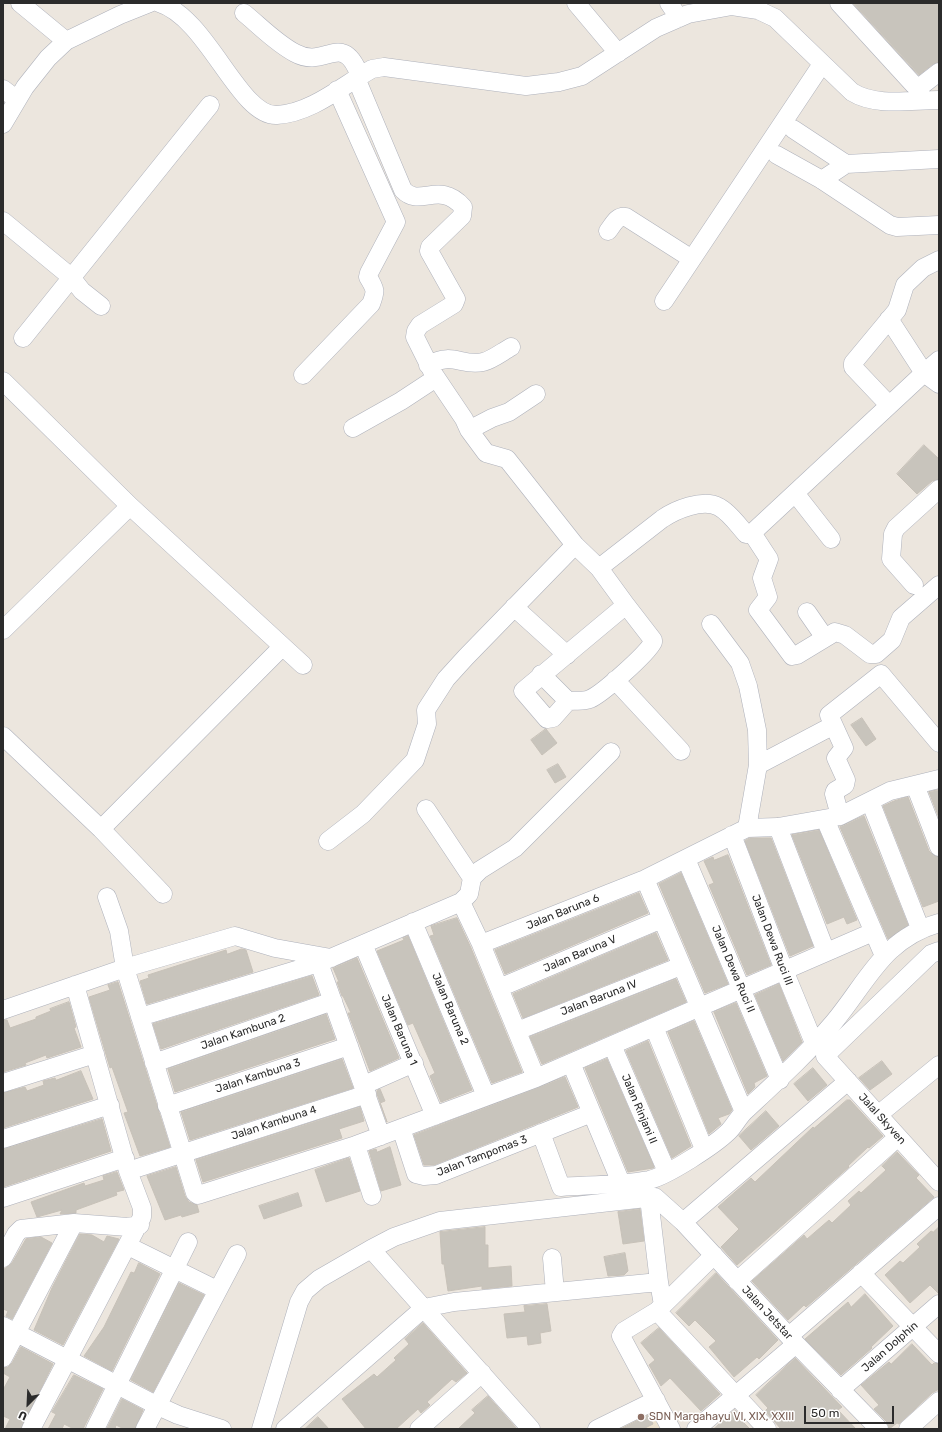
<!DOCTYPE html>
<style>
body{margin:0}
#map{position:relative;width:942px;height:1432px;overflow:hidden;background:#ece6de;font-family:Rubik,sans-serif}
canvas{display:block}
.frame{position:absolute;inset:0;border:4px solid #2b2b2b;pointer-events:none}
.north{position:absolute;left:8px;top:1384px;width:40px;height:40px;-webkit-text-stroke:3px #fff;paint-order:stroke;rotate:204deg;font-size:11px;font-weight:700;line-height:16px;text-align:center;color:#2b2b2b}
.north::after{content:'';display:block;margin:auto;width:14px;height:18px;background:#2b2b2b;clip-path:polygon(50% 0,100% 100%,50% 72%,0 100%)}
.scale{position:absolute;left:804px;top:1406px;width:90px;height:18px;box-sizing:border-box;border:2px solid #2b2b2b;border-top:0;padding-left:5px;font-size:12px;line-height:14px;white-space:nowrap;color:#2b2b2b;-webkit-text-stroke:3px #fff;paint-order:stroke}
</style>
<div id="map">
<canvas width="942" height="1432"></canvas>
<div class="frame"></div>
<div class="north">U</div>
<div class="scale">50 m</div>
</div>
<script>
const c = document.querySelector('canvas').getContext('2d');
c.lineJoin = 'round';
function fill(path, color) { c.fillStyle = color; c.fill(path, 'evenodd'); }
function strokePath(path, color, width, dash) { c.strokeStyle = color; c.lineWidth = width; c.lineCap = dash ? 'butt' : 'round'; c.setLineDash(dash || []); c.stroke(path); }
function label(font, color, halo, rows, align = 'center') {
  c.font = font + ' Rubik,sans-serif'; c.lineWidth = 3; c.setLineDash([]); c.textBaseline = 'middle'; c.strokeStyle = halo; c.fillStyle = color; for (const [text, x, y, turn = 0] of rows) {
    c.save(); c.translate(x, y); c.rotate((+turn || 0) * Math.PI / 180); c.textAlign = isNaN(turn) ? turn : align; if (halo) c.strokeText(text, 0, 0); c.fillText(text, 0, 0); c.restore();
  }
}
fill(new Path2D(`
 M651 1404 663 1429H600Z`), '#ece2ce');
const building = new Path2D(`
 M853 3H939V62L933 64 919 75Z
 M924 445 939 459V479L932 481 917 494 897 474Z
 M862 718 876 739 866 746 851 725Z
 M546 729 557 743 542 755 531 740Z
 M558 764 566 777 555 783 547 770Z
 M939 790V818L929 792Z
 M908 797 929 851 933 855 939 857V901L923 907 883 806 894 801Z
 M864 816 908 925 888 939 840 827Z
 M819 830 857 920 847 924 844 917 827 924 792 835Z
 M750 838H771L813 946 790 956 745 841Z
 M728 855 771 965 747 975 709 885 714 883 704 861 713 857 714 860Z
 M681 873 728 984 705 993 659 884Z
 M639 893 648 913 505 974 495 950Z
 M457 918 471 948 522 1072 492 1083 430 936 434 935 431 926Z
 M656 933 668 960 523 1018 513 994Z
 M408 936 472 1090 441 1102 430 1076 435 1073 413 1023 408 1025 377 951 404 940 403 938Z
 M242 949 246 950 253 972 147 1004 140 981 149 978 148 975 226 950 227 954Z
 M357 958 399 1058 370 1071 348 1013H351L343 996H342L337 982H339L333 968Z
 M312 976 319 995 161 1049 153 1024Z
 M676 979 686 1002 542 1064 530 1037Z
 M118 982 170 1147 140 1156 124 1113 128 1112 112 1067 110 1068 89 997 110 990 108 985Z
 M779 984 802 1042 783 1061 755 995Z
 M69 1002 76 1027 74 1028 81 1047 47 1058 46 1055 25 1063 26 1065 3 1072V1020H7L10 1028 36 1019V1017L51 1011 50 1009Z
 M736 1003 767 1076 754 1083 755 1087 748 1094 714 1012Z
 M326 1014 335 1039 175 1092 168 1069Z
 M694 1021 732 1110 729 1114 718 1118 721 1124 709 1134 668 1032Z
 M648 1041 691 1146 672 1158 626 1051Z
 M342 1059 353 1088 190 1140 181 1112Z
 M607 1059 654 1167 653 1168 628 1172 585 1068Z
 M882 1061 892 1074 870 1090 859 1078Z
 M813 1068 827 1085 808 1101 794 1084Z
 M81 1071 93 1099 3 1128V1093L25 1087 27 1091 44 1085 43 1081 55 1078 56 1080Z
 M565 1077 578 1107 434 1165H424L414 1135Z
 M380 1089 385 1101 380 1103 387 1122 377 1094V1091Z
 M847 1100H850L883 1136 869 1148 868 1147 848 1166 849 1167 737 1265 721 1247 739 1229 718 1207 751 1178 755 1182 813 1127 814 1128Z
 M360 1107 364 1121 339 1129 342 1138 203 1182 196 1160Z
 M766 1111 779 1126 751 1150 739 1136Z
 M102 1119 111 1151 3 1187V1149Z
 M390 1147 401 1185 381 1191 369 1151 376 1149 377 1152Z
 M897 1152 919 1175 916 1178 934 1197 806 1307 804 1305 788 1320 752 1281 804 1235 807 1239 829 1220 832 1223 851 1205 848 1201 859 1191 861 1193 886 1170 882 1166Z
 M349 1158 360 1191 326 1202 315 1170Z
 M176 1167 185 1196 189 1202 197 1205 199 1212 182 1217 181 1215 165 1220 147 1176Z
 M117 1172 124 1190 116 1192 117 1195 76 1210V1213L60 1214 62 1210 37 1217 31 1202 84 1183 85 1186 104 1180 103 1176Z
 M298 1193 302 1206 264 1219 259 1206Z
 M640 1209 644 1241 623 1244 618 1212Z
 M485 1227V1245H488V1268L511 1266 512 1286 482 1289V1286L448 1291 444 1264H442L440 1232Z
 M939 1227V1294L930 1285 910 1303 885 1275 900 1261 903 1263 920 1247 917 1244 931 1231 933 1232Z
 M80 1234 92 1235 104 1242 107 1236 119 1239 63 1345 34 1330 52 1288Z
 M41 1237 52 1243 12 1319 6 1316 8 1311 3 1309V1270L12 1263 26 1239Z
 M625 1253 628 1271 624 1275 608 1276 604 1257Z
 M139 1263 160 1274 112 1371 84 1356 104 1327 131 1272 134 1273Z
 M716 1273 778 1340 759 1359 757 1357 734 1377 709 1347 716 1341 695 1320 689 1326 676 1313Z
 M179 1283 204 1295 153 1392 131 1380Z
 M865 1294 893 1326 871 1347 872 1348 841 1375 805 1339 848 1302 851 1307Z
 M547 1304 551 1331 540 1333 541 1343 528 1345 527 1336 507 1338 504 1314 525 1312 524 1306Z
 M423 1323 467 1373 456 1382 452 1379 427 1402 430 1405 429 1406 421 1413 418 1409 396 1429H366L342 1399 374 1374 377 1377 396 1360 394 1358 409 1344 405 1339Z
 M659 1328 720 1394 701 1411 670 1378 661 1386 649 1365 655 1360 641 1343Z
 M912 1344 932 1365 934 1363 939 1364V1389L932 1393 899 1424 897 1423 889 1429 887 1422 874 1409 879 1405 861 1385 889 1362 891 1364Z
 M21 1347 53 1364 21 1429H5L10 1419 3 1416V1390L10 1377 3 1373V1368L8 1367 12 1363Z
 M795 1358 842 1407 838 1410 856 1429H781L765 1411 768 1408 756 1395Z
 M74 1375 103 1389 83 1429H74L64 1424 62 1429H48L56 1414 52 1412Z
 M488 1396 517 1429H458L475 1413 472 1410Z
 M122 1399 143 1410 135 1429H124L116 1425 115 1429H107Z
 M735 1410 741 1417 739 1418 750 1429H714Z
 M649 1415 653 1424 643 1429H621Z
 M318 1417 329 1429H305Z`);
fill(building, '#c8c4bc');
strokePath(building, '#c7c1b8', 1);
const minor = new Path2D(`
 M20 3 66 41
 M159 3C208 18 239 117 277 115 312 113 343 85 372 69L384 67 526 86 559 82 582 76 656 28 679 18 688 14 732 6 758 10 775 18 852 92C876 107 911 100 939 100
 M576 3 618 53
 M669 3 679 18
 M839 3 914 85 921 86 939 72
 M244 13C260 26 276 43 295 53 326 70 342 29 360 76
 M356 78 403 190C420 208 439 180 463 207L462 216 430 247 429 251 456 299 454 304 420 325 416 331 415 337 433 373 464 419 469 430 486 453 507 459 575 545 599 568 662 519C675 510 703 498 719 507 729 512 738 525 746 534L752 533 924 373 939 384
 M3 89 16 99
 M3 124 25 87 48 58 66 41 120 15 150 3
 M793 129 846 164
 M777 155 822 180 890 225 897 227 939 225
 M822 180 846 164 939 159
 M3 221 71 277 82 291 101 306
 M608 231C613 225 617 215 626 217L692 259
 M664 301 822 64
 M889 319 924 373 939 360
 M23 338 210 105
 M428 365C454 351 461 367 483 362 492 360 502 352 511 347
 M303 375 371 304C376 291 376 290 368 277L369 273 396 222 337 90
 M3 381 130 506 303 665
 M889 405 853 367V363L897 310 905 285 923 268 939 260
 M353 428 401 401 436 378
 M469 430 492 418 509 412 536 394
 M795 493 831 539
 M752 533 769 559 762 578 768 597 758 610 792 656 797 655 835 632 845 635 870 654H876L892 640 901 618 939 585
 M914 585 891 559 893 534 896 528 939 489
 M514 607 567 655
 M807 612 825 638
 M711 624 740 663 748 686 757 730 758 765 747 828
 M3 630 130 506
 M541 674 568 701C576 700 583 702 590 699 602 694 647 654 653 642V640L626 605
 M615 680 681 751
 M568 701 553 718 547 719 523 691 626 605 599 568
 M3 736 101 829 163 894
 M758 765 832 726
 M915 785 939 847
 M870 801 920 928
 M426 809 472 878
 M840 816 834 794 835 791 845 785 846 780 836 758 844 748 829 715 881 674 939 743
 M825 819 884 956
 M778 827 826 952
 M101 829 282 647
 M732 835 784 970 814 1043
 M328 841 363 814 415 760 427 724 426 710 446 679 466 657 575 545
 M686 859 780 1080
 M645 879 744 1112
 M107 897 119 931 125 968 195 1193 198 1195 356 1145 536 1078 873 932
 M461 902 469 894 472 878 480 870 515 848 611 752
 M413 922 486 1096
 M363 944 435 1116
 M481 944 645 879 747 828 778 827 840 816 890 791 939 779
 M939 951 931 954 825 1056 939 1182
 M499 988 662 919
 M3 1010 125 968 235 936 275 948 331 958
 M140 1017 319 963
 M654 1027 704 1149
 M517 1031 681 966
 M612 1045 667 1172
 M154 1063 333 1001
 M571 1063 621 1183
 M3 1083 95 1054
 M364 1085 414 1063
 M167 1106 349 1046
 M878 1115 939 1065
 M401 1128 416 1174 424 1176 436 1175 592 1113
 M541 1133 561 1187C590 1185 620 1185 649 1180 667 1176 715 1145 729 1131 735 1125 739 1116 746 1110 776 1082 807 1054 834 1022 868 981 883 939 939 923
 M381 1136 319 963 461 902 481 944 536 1078
 M3 1139 110 1105
 M356 1145 372 1196
 M128 1171 367 1094
 M3 1198 125 1158
 M649 1198 659 1282
 M683 1222 848 1081
 M128 1246 217 1290
 M371 1249 531 1429
 M714 1255 657 1311 767 1429
 M3 1258 16 1234 21 1229 74 1223 128 1227 140 1225
 M552 1258 555 1292
 M861 1273 939 1354
 M737 1281 898 1137
 M657 1311 624 1331 621 1336 671 1429
 M3 1326 156 1405 178 1415 222 1429
 M789 1336 939 1206
 M3 1358 74 1223
 M840 1390 939 1304
 M31 1429 142 1217V1208L128 1171 75 985
 M95 1429 188 1242
 M145 1429 237 1254
 M261 1429 299 1302 305 1291 319 1279 371 1249 394 1237 440 1221 655 1197 683 1222 796 1344 879 1429
 M285 1429 424 1308 454 1302 659 1282 663 1305
 M419 1429 482 1373
 M597 1429 656 1400
 M696 1429 796 1344
 M908 1429 939 1401`);
strokePath(minor, '#aeb1bb', 19);
strokePath(minor, '#fff', 18);
for (const [x, y, r, color] of [
 [641,1417,4,"#8d6e63"]
]) { const dot = new Path2D(); dot.arc(x, y, r, 0, 2 * Math.PI); c.fillStyle = color; c.fill(dot); strokePath(dot, '#fff', 1.5); }
label('11px', '#2b2b2b', '#fff', [
 ["Jalan Baruna 6",563,912,-22],
 ["Jalan Dewa Ruci III",772,940,69],
 ["Jalan Baruna V",580,954,-23],
 ["Jalan Dewa Ruci II",733,969,67],
 ["Jalan Baruna IV",599,998,-21],
 ["Jalan Baruna 2",450,1009,67],
 ["Jalan Baruna 1",399,1030,67],
 ["Jalan Kambuna 2",243,1032,-19],
 ["Jalan Kambuna 3",258,1076,-18],
 ["Jalan Rinjani II",639,1109,67],
 ["Jalal Skyven",882,1119,48],
 ["Jalan Kambuna 4",274,1123,-18],
 ["Jalan Tampomas 3",482,1156,-21],
 ["Jalan Jetstar",767,1313,47],
 ["Jalan Dolphin",890,1347,-41]
]);
label('11px', '#785e54', '#fff', [
 ["SDN Margahayu VI, XIX, XXIII",649,1417]
], 'left');
</script>
